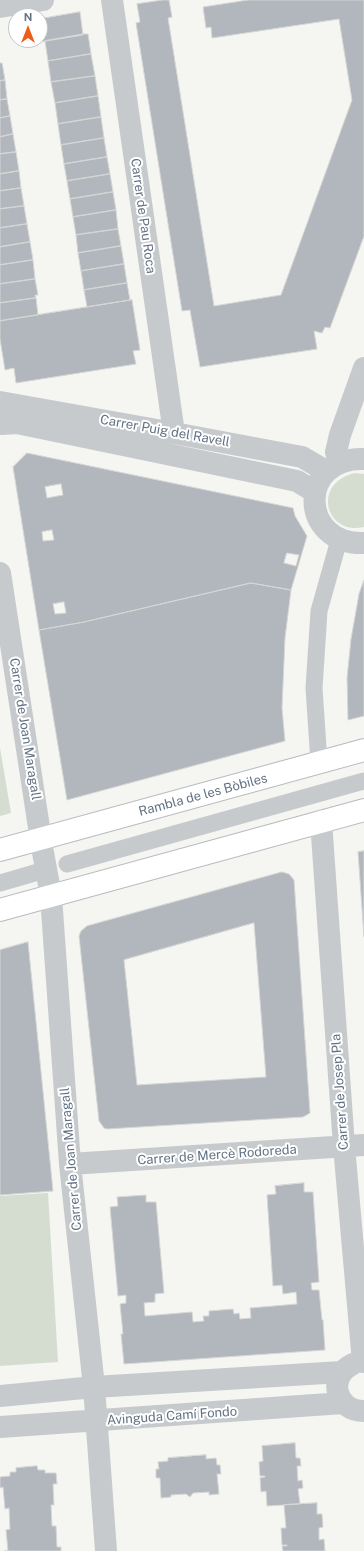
<!DOCTYPE html>
<meta charset="utf-8">
<style>
body{margin:0}
#map{position:relative;width:364px;height:1551px;overflow:hidden;background:#f5f5f1;font-family:"Public Sans",sans-serif}
canvas{display:block}
.north{position:absolute;left:8px;top:8px;width:40px;height:40px;box-sizing:border-box;background:#fff;border:1px solid #c0c7ce;border-radius:50%;rotate:0deg;font-size:11px;font-weight:700;line-height:16px;text-align:center;color:#627284}
.north::after{content:'';display:block;margin:auto;width:14px;height:18px;background:#ee5d17;clip-path:polygon(50% 0,100% 100%,50% 72%,0 100%)}
</style>
<div id="map">
<canvas width="364" height="1551"></canvas>
<div class="north">N</div>
</div>
<script>
const c = document.querySelector('canvas').getContext('2d');
c.lineJoin = 'round';
function fill(path, color) { c.fillStyle = color; c.fill(path, 'evenodd'); }
function strokePath(path, color, width, dash) { c.strokeStyle = color; c.lineWidth = width; c.lineCap = dash ? 'butt' : 'round'; c.setLineDash(dash || []); c.stroke(path); }
function label(font, color, halo, rows, align = 'center') {
  c.font = font + ' "Public Sans",sans-serif'; c.lineWidth = 4; c.setLineDash([]); c.textBaseline = 'middle'; c.strokeStyle = halo; c.fillStyle = color; for (const [text, x, y, turn = 0] of rows) {
    c.save(); c.translate(x, y); c.rotate((+turn || 0) * Math.PI / 180); c.textAlign = isNaN(turn) ? turn : align; if (halo) c.strokeText(text, 0, 0); c.fillText(text, 0, 0); c.restore();
  }
}
fill(new Path2D(`
 M355 473 364 474V527C326 536 311 483 355 473Z
 M0 748 11 813 0 816Z
 M48 1193 58 1362 0 1366V1196Z`), '#d5ddd1');
const building = new Path2D(`
 M163 0H169L172 17 168 18 214 306 281 295 352 100 339 19 212 38 211 27 206 28 203 7 248 0H364V236L330 328 325 327 322 333 314 331 317 349 200 367 190 310 182 311 136 23 140 22 137 4Z
 M80 12 83 35 40 42V19Z
 M83 34H88L91 54 48 61 45 41Z
 M91 54 95 76 51 82 48 61Z
 M0 63H2L5 80 0 81Z
 M95 76 98 96 55 103 51 82Z
 M5 80 7 99 0 100V81Z
 M98 96 101 117 58 124 55 103Z
 M7 99 10 116 0 118V100Z
 M10 116 13 134 0 137V118Z
 M101 117 104 138 61 145 58 124Z
 M13 134 16 152 0 154V137Z
 M104 138 107 157 64 164 61 145Z
 M16 152 19 171 0 174V154Z
 M107 157 110 174 67 181 64 164Z
 M19 171 21 188 0 191V174Z
 M110 174 113 192 70 199 67 181Z
 M21 188 24 206 0 209V191Z
 M113 192 116 210 73 217 70 199Z
 M24 206 27 224 0 228V209Z
 M116 210 118 229 76 235 73 217Z
 M27 224 30 242 0 247V228Z
 M118 229 121 246 78 253 76 235Z
 M30 242 33 260 0 265V247Z
 M121 246 124 264 81 271 78 253Z
 M33 260 35 279 0 284V265Z
 M124 264 127 283 84 290 81 271Z
 M35 279 38 295H35L36 298 0 303V284Z
 M127 283 130 300 87 307 84 290Z
 M36 298 38 315 0 321V303Z
 M132 300 140 350 133 351 136 364 16 383 14 368 5 370 0 339V321Z
 M27 453 293 508 295 516 307 536 291 590 251 583 84 622 39 630 13 467ZM61 484 63 495 47 498 45 487ZM52 530 54 540 43 541 42 532ZM287 553 299 555 296 566 284 563ZM64 602 66 613 55 614 53 604Z
 M364 580V716L348 720 347 678 351 639 359 594Z
 M251 583 291 590 285 638 282 708 285 741 67 800 39 630 84 622Z
 M364 851V937L358 852Z
 M282 872 289 874 294 880 310 1113 303 1117 107 1129 104 1128 99 1121 79 936 81 931 87 926ZM254 923 266 1077 137 1085 124 960Z
 M28 942 53 1191 0 1195V950Z
 M304 1183V1192H313L319 1282 311 1283 312 1290H319L322 1320H323L325 1350 124 1364 121 1334H123L120 1304 126 1303V1295L118 1296 110 1207 118 1206 117 1197 146 1195V1202H156L164 1293 155 1294V1302L144 1303 145 1316 192 1312 193 1322 204 1321 203 1316H209V1311L233 1309 234 1314 239 1313 240 1319 251 1318 250 1308 297 1304 296 1292 283 1294 282 1285 273 1286 267 1195 276 1194 275 1186Z
 M295 1443 296 1458H300L301 1466H297L298 1481 302 1480 303 1488 298 1489 300 1504 267 1506 266 1491 261 1492 260 1478 265 1477V1476H260L259 1462 263 1461 262 1446Z
 M206 1455V1459L216 1458 217 1465H220L221 1474H217L219 1494 209 1495V1492L193 1493 190 1497 186 1494 171 1495V1497L161 1498 160 1478H156V1469H159L158 1462 168 1461V1458Z
 M37 1466 38 1470H45V1473H56L57 1484H53L54 1505H51L52 1526H56L57 1547H61V1551H4H8L6 1530 10 1529 9 1508 5 1509 3 1487 0 1488V1477L10 1476V1472H16V1468Z
 M317 1503V1514H322L323 1527 319 1528V1540L324 1539 325 1551H283L282 1546H287V1545H282L281 1528H286L284 1505Z`);
fill(building, '#b1b7bd');
strokePath(building, '#d6d6d4', 1);
const secondary = new Path2D(`
 M0 850 364 750
 M0 910 364 810`);
strokePath(secondary, '#b6bbc0', 24);
strokePath(new Path2D(`
 M319 763 314 688 319 611 339 540
 M67 864 364 781
 M0 883 38 872`), '#c7cacd', 17);
strokePath(new Path2D(`
 M112 0 174 433
 M0 7 43 0
 M0 402 174 433 302 457 326 471
 M2 424 17 423 297 481 315 492
 M364 459C297 457 299 545 364 543
 M339 462 336 452 340 435 364 368
 M0 573 42 847 51 896 70 1164 94 1387 106 1551
 M321 821 344 1146 363 1362
 M70 1164 364 1145
 M353 1364C327 1376 335 1411 364 1411
 M0 1396 94 1387 342 1372
 M0 1427 343 1403`), '#c7cacd', 22);
strokePath(secondary, '#fff', 22);
label('13px', '#627284', '#fff', [
 ["Carrer de Pau Roca",143,216,82],
 ["Carrer Puig del Ravell",165,431,10],
 ["Carrer de Joan Maragall",25,729,81],
 ["Rambla de les Bòbiles",203,795,-15],
 ["Carrer de Josep Pla",340,1092,-94],
 ["Carrer de Mercè Rodoreda",217,1155,-4],
 ["Carrer de Joan Maragall",71,1159,-95],
 ["Avinguda Camí Fondo",172,1416,-4]
]);
</script>
